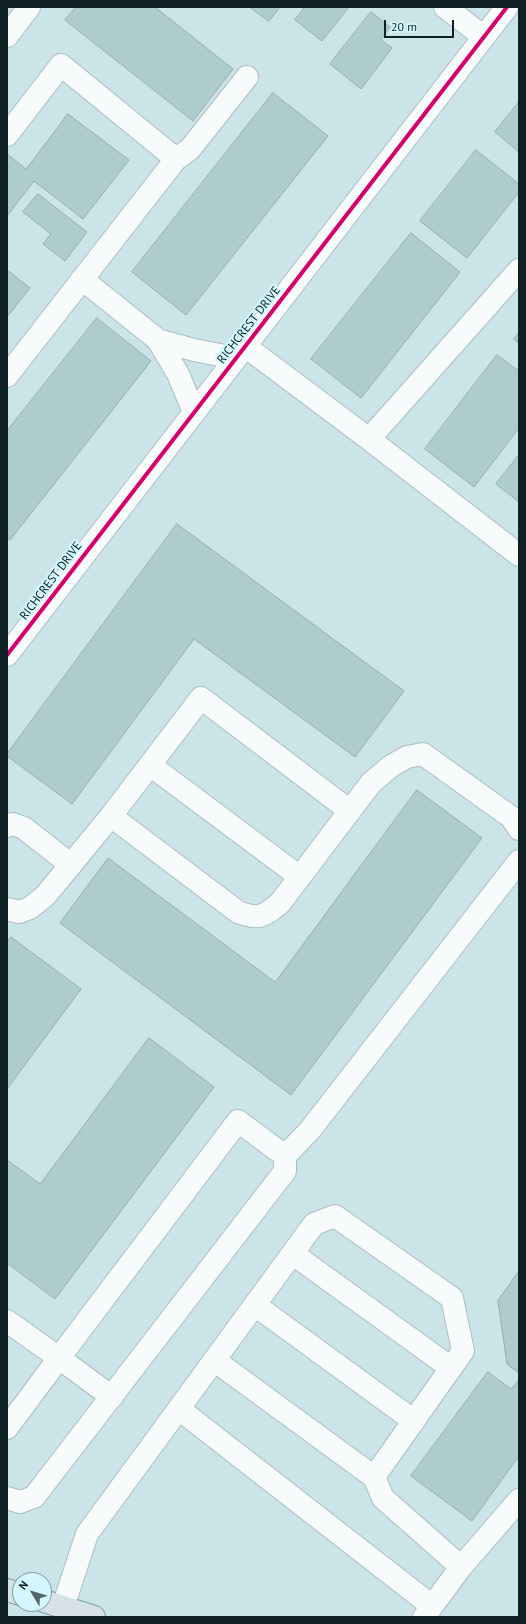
<!DOCTYPE html>
<style>
body{margin:0}
#map{position:relative;width:526px;height:1624px;overflow:hidden;background:#cbe4e8;font-family:"PT Sans",sans-serif}
canvas{display:block}
.frame{position:absolute;inset:0;border:8px solid #0f2125;pointer-events:none}
.north{position:absolute;left:12px;top:1572px;width:40px;height:40px;box-sizing:border-box;background:#d3f7ff;border:1px solid #85a1a8;border-radius:50%;rotate:308deg;font-size:11px;font-weight:700;line-height:16px;text-align:center;color:#0f2125}
.north::after{content:'';display:block;margin:auto;width:14px;height:18px;background:#516569;clip-path:polygon(50% 0,100% 100%,50% 72%,0 100%)}
.scale{position:absolute;left:384px;top:20px;width:70px;height:18px;box-sizing:border-box;border:2px solid #0f2125;border-top:0;padding-left:5px;font-size:12px;line-height:14px;white-space:nowrap;color:#0f2125;-webkit-text-stroke:3px #d3f7ff;paint-order:stroke}
</style>
<div id="map">
<canvas width="526" height="1624"></canvas>
<div class="frame"></div>
<div class="north">N</div>
<div class="scale">20 m</div>
</div>
<script>
const c = document.querySelector('canvas').getContext('2d');
c.lineJoin = 'round';
function fill(path, color) { c.fillStyle = color; c.fill(path, 'evenodd'); }
function strokePath(path, color, width, dash) { c.strokeStyle = color; c.lineWidth = width; c.lineCap = dash ? 'butt' : 'round'; c.setLineDash(dash || []); c.stroke(path); }
function label(font, color, halo, rows, align = 'center') {
  c.font = font + ' "PT Sans",sans-serif'; c.lineWidth = 4; c.setLineDash([]); c.textBaseline = 'middle'; c.strokeStyle = halo; c.fillStyle = color; for (const [text, x, y, turn = 0] of rows) {
    c.save(); c.translate(x, y); c.rotate((+turn || 0) * Math.PI / 180); c.textAlign = isNaN(turn) ? turn : align; if (halo) c.strokeText(text, 0, 0); c.fillText(text, 0, 0); c.restore();
  }
}
const building = new Path2D(`
 M76 7H155L233 69 193 121 65 20Z
 M250 7H280L269 21Z
 M305 7H349L322 41 295 20Z
 M371 12 390 27 381 40 392 48 361 89 330 64Z
 M273 93 328 136 186 315 132 272Z
 M519 102V152L495 132Z
 M68 114 129 160 83 219 34 181 7 216V154L26 169Z
 M476 150 519 184V192L467 258 420 221Z
 M38 194 87 232 65 261 43 244 51 234 23 212Z
 M411 233 460 272 361 398 311 359Z
 M7 270 30 288 7 317Z
 M97 318 151 361 10 540 7 538V431Z
 M519 333V344L514 339Z
 M497 355 519 371V428L474 487 425 449Z
 M519 455V502L496 484Z
 M177 524 404 691 355 757 194 639 72 804 7 756V754Z
 M417 790 482 838 291 1095 60 923 108 858 275 982Z
 M11 937 81 989 7 1089V942Z
 M149 1038 214 1087 55 1299 7 1263V1160L40 1184Z
 M519 1271V1373L507 1364 498 1301Z
 M488 1372 511 1389 519 1380V1456L472 1521 411 1476Z`);
fill(building, '#aecccc');
strokePath(building, '#98abad', 1);
const minor = new Path2D(`
 M445 7 484 37
 M7 36 29 7
 M7 135 61 65 176 159
 M82 279 158 340 178 374 194 412
 M158 340 194 350 235 358
 M245 346 369 439 519 555
 M7 376 176 159 190 149 247 77
 M369 439 519 270
 M7 655 507 7
 M150 765 300 877
 M111 816 201 698 350 811
 M7 826 13 824 24 828 71 865
 M7 909 19 912 30 908 45 896 111 816 238 912C259 920 263 917 280 903L371 783 391 766 407 757 423 754 511 817 519 829
 M293 1254 451 1368
 M255 1305 414 1421
 M7 1321 59 1358 7 1428
 M214 1360 374 1477
 M112 1397 59 1358 238 1121 285 1156
 M179 1409 432 1606
 M7 1498 20 1502 34 1497 285 1171V1156L310 1130 519 861
 M63 1607 87 1534 314 1224 335 1216 452 1298 463 1351 374 1477 383 1498 461 1567 519 1500
 M424 1617 461 1567`);
const major = new Path2D(`
 M7 1590 20 1594
 M44 1601 94 1617`);
strokePath(minor, '#abbec1', 24);
strokePath(major, '#819ca5', 24);
strokePath(minor, '#f7fbfc', 22);
strokePath(major, '#d7e2e7', 22);
strokePath(new Path2D(`
 M7 655 507 7`), '#d6006c', 4);
label('12px', '#0f2125', '#d3f7ff', [
 ["RICHCREST DRIVE",249,325,-52],
 ["RICHCREST DRIVE",51,581,-53]
]);
</script>
